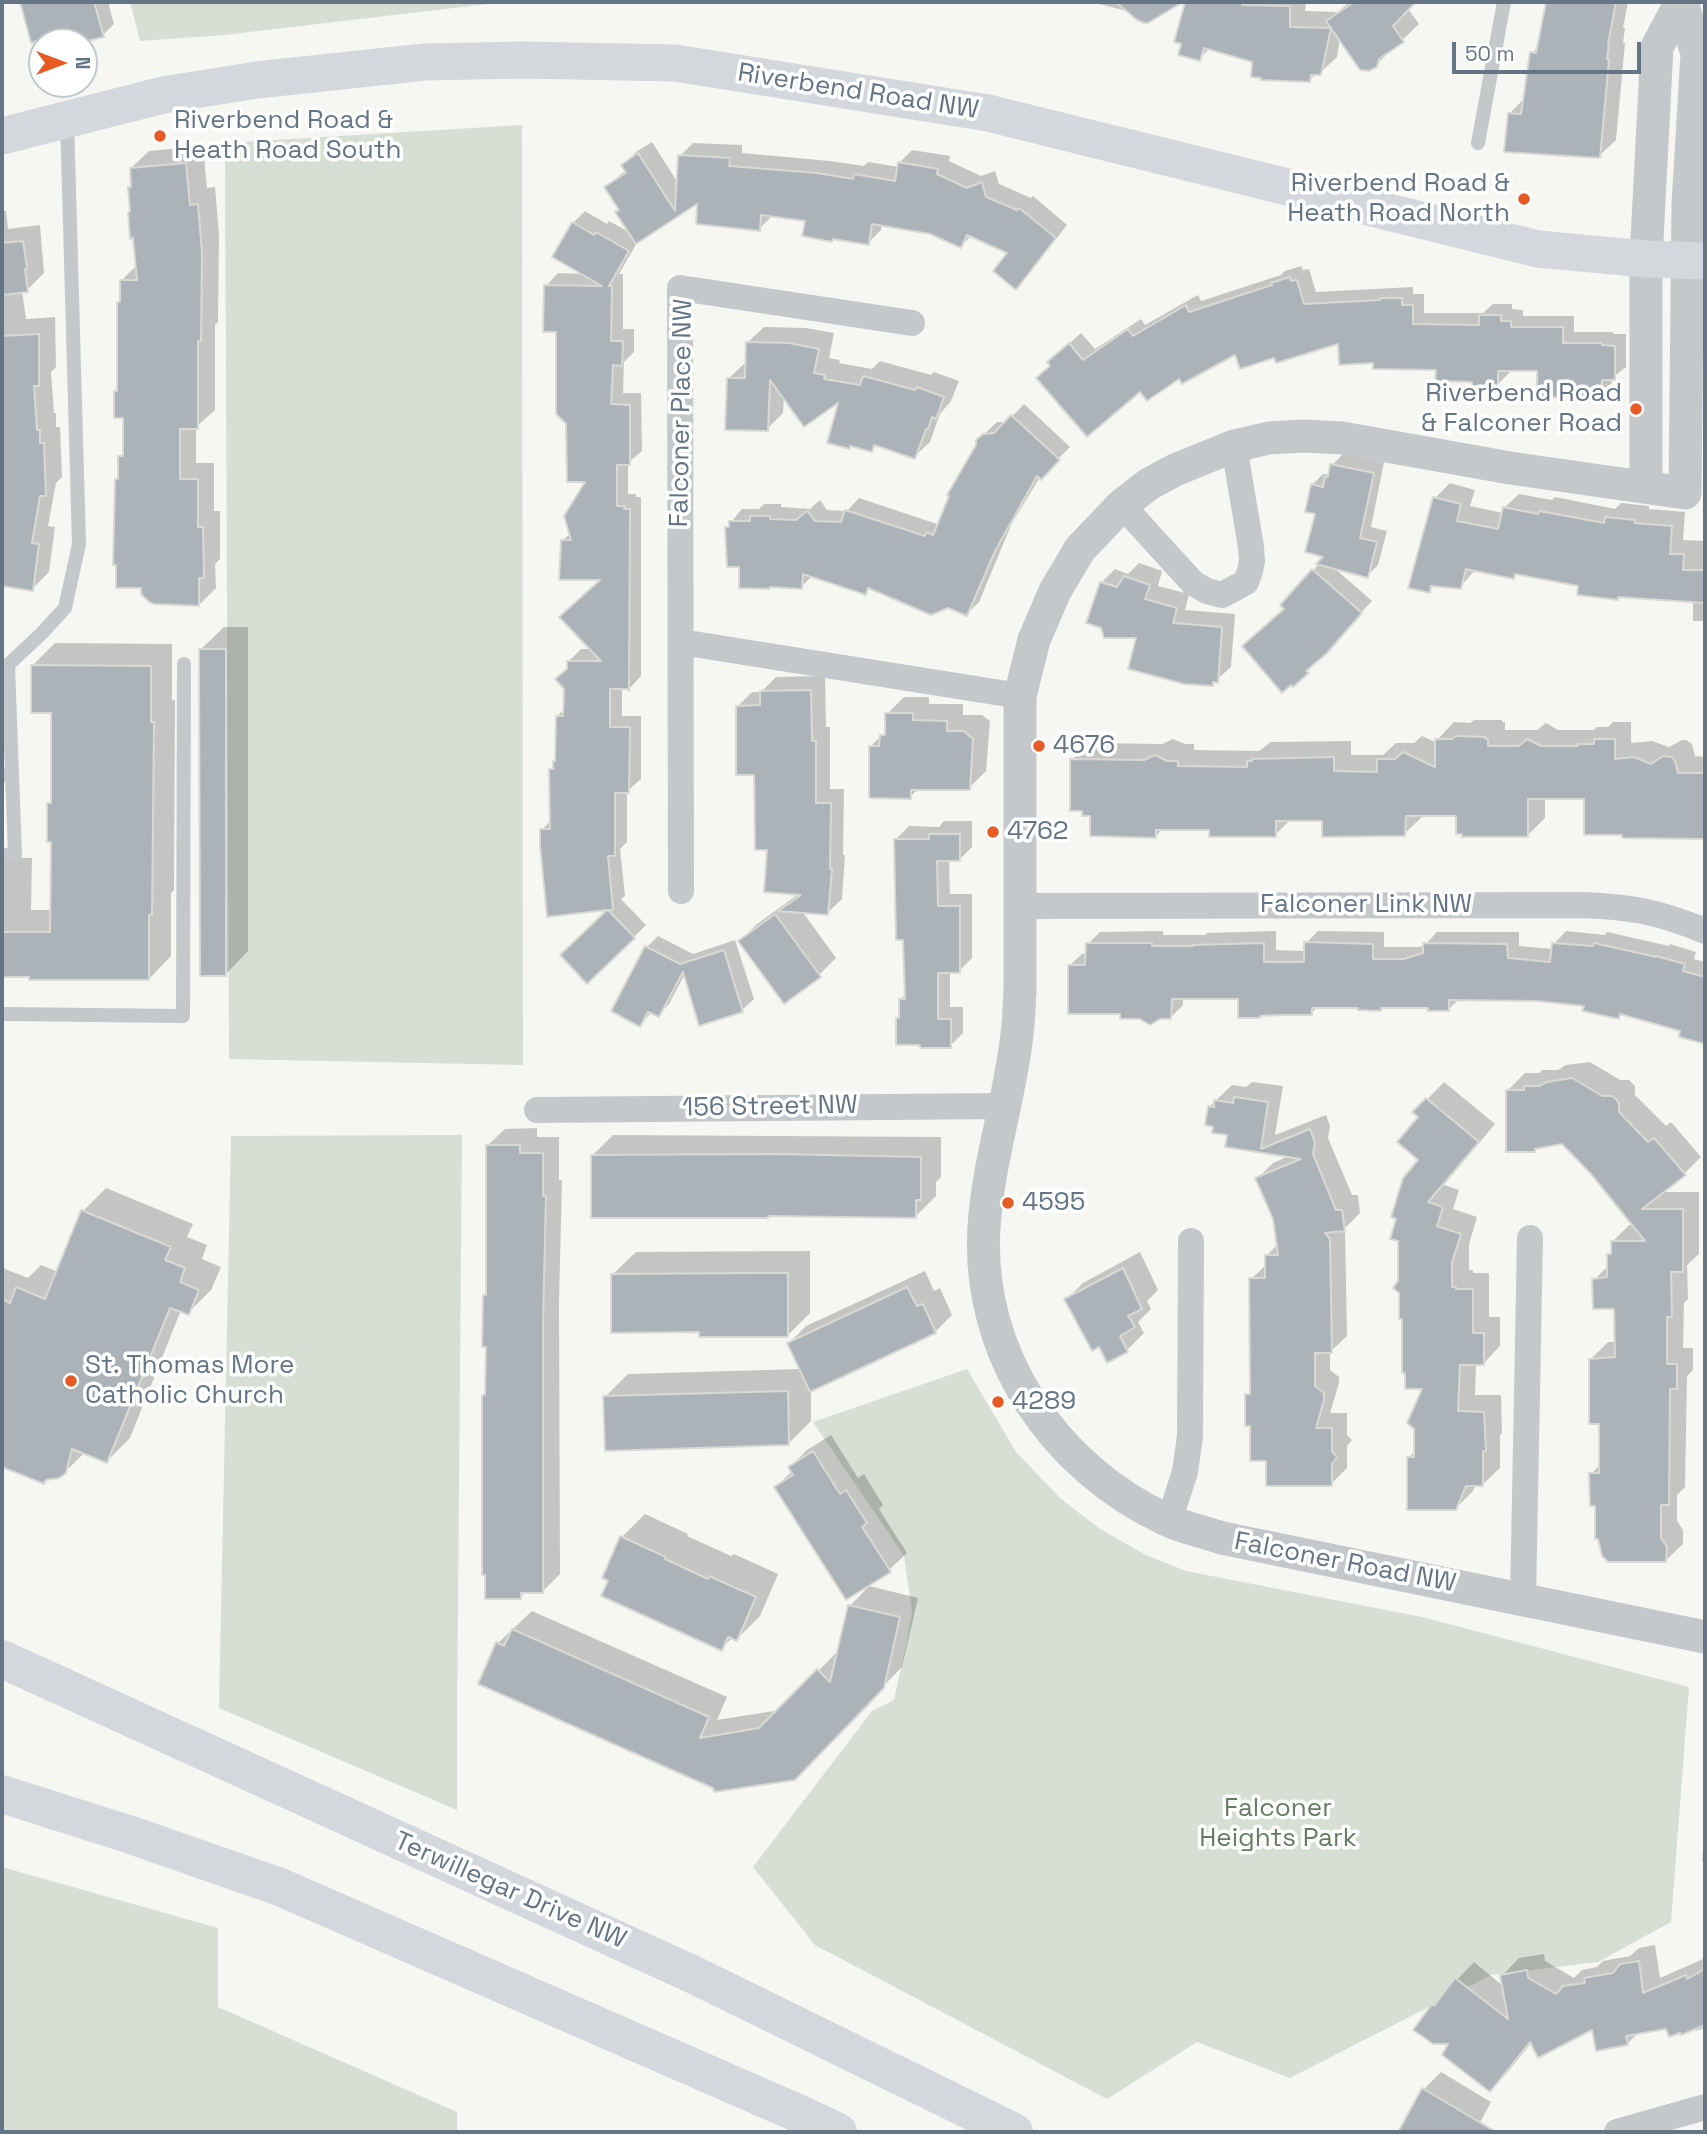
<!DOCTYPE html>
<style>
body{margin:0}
#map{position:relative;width:1707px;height:2134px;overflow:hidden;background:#f6f6f3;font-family:"Space Grotesk",sans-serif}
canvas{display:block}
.frame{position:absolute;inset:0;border:4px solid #657585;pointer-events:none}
.north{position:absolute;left:28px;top:28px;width:70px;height:70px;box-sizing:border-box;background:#fff;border:2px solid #c1c8ce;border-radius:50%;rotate:90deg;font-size:19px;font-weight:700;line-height:28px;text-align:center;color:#657585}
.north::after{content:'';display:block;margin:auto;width:24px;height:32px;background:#e75a23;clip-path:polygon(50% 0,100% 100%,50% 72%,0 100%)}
.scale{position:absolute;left:1452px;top:42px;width:189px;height:32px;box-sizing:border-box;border:4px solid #657585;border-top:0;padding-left:9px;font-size:21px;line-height:24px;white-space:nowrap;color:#657585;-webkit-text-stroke:5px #fff;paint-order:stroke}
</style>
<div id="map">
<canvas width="1707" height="2134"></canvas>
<div class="frame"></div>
<div class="north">N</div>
<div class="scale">50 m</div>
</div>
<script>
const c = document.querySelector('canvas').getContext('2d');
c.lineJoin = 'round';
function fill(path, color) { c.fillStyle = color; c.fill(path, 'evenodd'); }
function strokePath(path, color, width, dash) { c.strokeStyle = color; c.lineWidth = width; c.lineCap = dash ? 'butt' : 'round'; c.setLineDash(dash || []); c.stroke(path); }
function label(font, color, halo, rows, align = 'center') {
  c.font = font + ' "Space Grotesk",sans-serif'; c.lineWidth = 7; c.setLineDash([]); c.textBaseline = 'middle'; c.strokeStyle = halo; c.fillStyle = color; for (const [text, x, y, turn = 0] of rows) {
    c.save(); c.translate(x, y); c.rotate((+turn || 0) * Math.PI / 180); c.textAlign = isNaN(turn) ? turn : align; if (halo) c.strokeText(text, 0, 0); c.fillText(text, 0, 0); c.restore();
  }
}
fill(new Path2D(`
 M130 2H505L224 35 140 41Z
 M522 125 523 1065 229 1059 225 143Z
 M462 1135 457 1724V1810L219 1708 231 1136Z
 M967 1369 1016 1452 1061 1499 1100 1529 1146 1555 1186 1571 1422 1617 1689 1687 1671 1922 1598 1962 1491 1975 1290 2078 1197 2042 1107 2099 815 1945 753 1867 872 1711 894 1700 907 1641 912 1611 904 1556 813 1422Z
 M2 1867 218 1928V2007L457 2112V2132H2Z`), '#d7ded4');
fill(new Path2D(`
 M22 2H108L114 24 103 35 77 42H54L52 35 32 41Z
 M1091 2H1180L1148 21 1131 12Z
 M1187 2H1306L1305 11 1338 12 1347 4 1346 2H1415L1408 9 1419 24 1376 65 1340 38 1337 57 1320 73H1317L1310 80 1253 61 1210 48 1199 59 1183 43 1177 41Z
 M1550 2H1628L1623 28H1625L1623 43H1625L1616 140 1599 156 1509 114 1525 98 1532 53 1539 46 1548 4Z
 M652 142 678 183 680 156 693 143 742 145V153L830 161 864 166 868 162 899 167V163L912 150 950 156 949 161 981 176 995 171 999 184 1031 198 1033 196 1067 225 1028 275 1016 288 1010 253 972 235 961 246 931 232 882 224 881 230 868 243 807 220 772 216 759 229 699 201 638 241 619 274H623V329H634V352L624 362 623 393H641L642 451 628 463V494H636V497H641V676L629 689 622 687V716H641V779L627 791V842L620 849 625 896 621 899 646 925 634 937 574 943 611 908 542 830 551 820V770L555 766 556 760 557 716 565 709 569 661 581 649H592L603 578 562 541 571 533 588 480 568 424 558 330 546 286 558 273 585 274 573 223 585 211 607 224 609 221 631 233 621 209 606 187 626 170 623 165 636 152Z
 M203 146 207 188 215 187 219 235 218 322 215 325V410L196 427V463H214V511H220V559L215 564 216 588 199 605 143 586 117 480 120 477V457L125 453V417L116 392 119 389V303L121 301V281L137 265 132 210 131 168 149 151Z
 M2 211H6L8 229 40 225 44 273 27 290 22 291 26 319 55 317 56 367 51 372 54 413H56V427H60L62 477 56 483 48 526 55 527 49 572 32 589 5 585 2 588Z
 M1301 266 1303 270 1309 269 1316 292 1413 287V294H1424V313H1483L1493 304H1512V309L1523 310V316H1574V332H1613V334H1626V367L1612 378 1611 386 1599 398 1539 369H1509V373L1497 385 1437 369 1375 361 1340 341 1275 355 1236 353 1180 377 1141 389 1052 365 1061 351 1081 333 1095 349 1141 319 1145 325 1198 295 1201 301 1281 275 1285 271Z
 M764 327 806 328 834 333 829 358 840 360 839 363 872 369 880 361 931 375 934 372 959 381 951 401 940 414 930 442 914 457 878 444 872 450 841 399 784 397 783 413 767 429 729 378 745 363H747L748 342Z
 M1024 404 1070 447 1040 477 1012 523 979 602 967 614 948 606 871 587 865 593 813 575 801 587 741 566 727 527 742 509H759L764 504H781V507L810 509 820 500 827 510 847 511 859 498 937 524 978 445V440L997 422H1007Z
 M1343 454 1384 462 1371 527 1387 531 1378 565 1367 576 1333 567 1372 601 1317 659 1318 661 1293 684 1286 608 1283 605 1326 556 1312 485 1323 474 1330 475 1332 465Z
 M1450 483 1475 490 1470 506 1503 513 1504 508 1519 494 1552 500 1555 497 1615 509 1621 503 1649 506V509L1685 512 1683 540 1705 541V621H1693V601L1620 595 1617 598 1580 584 1518 573 1514 577 1476 569 1460 587 1435 585 1429 591 1435 498Z
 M1139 563 1162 571 1158 586 1189 594 1185 610 1235 614 1231 667 1212 684 1139 637 1101 583 1115 569 1128 574Z
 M224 627H248V951L226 974 201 649Z
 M55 643 172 644V700H175L174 890 171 893V956L149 979 2 975V859L3 858H32L31 910H52L53 840 49 804 53 800V712L32 666Z
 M825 676 826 727H830V789H844L843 855H845L842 899 827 913 802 911 836 958 819 975 740 941 757 924 800 893 768 848 756 773 738 706 752 692H761L776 677Z
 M904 697H929V704H963V715H982L990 721 986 771 969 788H919L910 797 871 746 887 730V714Z
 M1474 720H1502V722H1505V730H1537L1546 723 1558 730H1594L1597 727H1608L1613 722H1631V743L1652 741 1669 747 1682 740H1686L1692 744 1695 756 1705 757V838L1624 836 1586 797H1545V818L1528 835 1458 815H1422V817L1404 834 1324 819H1291L1275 835 1211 829 1163 828 1156 836 1092 815 1072 760 1089 743 1162 744 1173 739 1185 744H1194V750L1259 751 1271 742 1351 741V755H1383L1396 743H1414L1422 736 1437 743V740L1454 722 1470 723Z
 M944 821H972V847L959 860H949L950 894H972V958L959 971H950V1007H963V1033L950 1046 898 1018 900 1016V1000L906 994 905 938 896 839 909 826 939 827Z
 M1163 931V935H1205L1207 933 1276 931V950L1306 951V943L1318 931 1384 932V947H1418L1425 945 1437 932H1519V946L1553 949 1554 944 1566 931 1605 935 1607 932 1669 946 1670 944 1696 952 1694 959 1705 962V1043L1681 1036 1683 1030 1622 1013 1618 1017 1586 1004 1537 1000 1459 999 1449 1009 1430 1006H1318L1312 1013 1240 997H1183V1005L1171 1017H1141L1121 1013 1069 966 1082 954H1087L1088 944 1100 932Z
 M658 936 693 954 735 940 754 999 742 1010 685 974 669 1004 658 1015 652 1012 640 1024 613 1010 647 947Z
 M1590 1062 1620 1080H1629L1635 1086V1095L1666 1126 1671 1122 1701 1157 1684 1174 1661 1192H1699V1254L1687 1265 1688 1299 1684 1303 1683 1348H1693V1370L1687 1376 1685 1487 1677 1495V1521L1683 1530V1544L1665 1561 1597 1504 1591 1474 1601 1464V1422L1591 1359 1608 1342H1617L1615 1307 1594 1280 1609 1265 1612 1242 1629 1225H1634L1593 1173 1563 1142 1537 1147 1534 1150 1508 1090 1525 1073H1539L1542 1070H1558L1566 1065Z
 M1252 1082 1283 1086 1275 1135 1326 1115 1330 1126 1328 1138 1352 1195H1358L1360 1213 1345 1228 1347 1336 1330 1352V1370L1339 1377V1383L1330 1413H1347V1435L1352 1440 1347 1446V1468L1331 1484 1268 1459 1252 1424 1247 1395 1252 1390 1251 1279 1267 1264 1266 1256 1278 1244 1275 1218 1257 1179 1273 1163 1291 1155 1227 1146 1229 1133 1209 1107 1232 1085 1246 1087Z
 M1444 1082 1495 1124 1444 1185 1459 1190 1453 1209 1477 1217 1469 1244V1270H1473V1273H1489V1317H1500V1346L1483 1364H1476L1475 1395H1501L1502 1433 1500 1435V1468L1482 1485H1475L1473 1491 1456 1508 1409 1458 1415 1451 1424 1387 1404 1317 1400 1282 1421 1160V1116L1415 1112Z
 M537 1128V1137H559V1180H562L559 1303 560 1574 543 1591H526L520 1598 484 1395 487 1392V1345L484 1296 488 1293 487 1146 505 1129Z
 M613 1135 941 1137V1177L936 1182V1196L916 1216 593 1155Z
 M106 1188 193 1224 187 1237 207 1245 202 1259 221 1267 211 1290 188 1313 181 1310 130 1438 107 1461 85 1452 63 1474 49 1477 44 1482 2 1465V1263L5 1269 28 1278 41 1265 58 1272 83 1211Z
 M810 1251V1313L787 1336 700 1331 613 1274 636 1252Z
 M1140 1252 1158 1290 1147 1301 1151 1309 1138 1322 1144 1333 1127 1350 1108 1361 1100 1345 1066 1300 1083 1283Z
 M925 1271 934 1291 940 1288 952 1315 935 1332 811 1390V1421L788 1444 605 1397 628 1374 801 1369 789 1343 806 1326Z
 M831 1435 858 1478 864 1474 883 1505 879 1509 907 1553 889 1570 776 1487 792 1471 790 1467 807 1450Z
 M645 1514 688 1534 687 1536 731 1556 734 1554 778 1574 760 1616 737 1639 733 1637 721 1649 610 1580 622 1537Z
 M869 1586 918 1598 902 1667 810 1761 715 1786 498 1643 532 1611 727 1697 717 1720 780 1710 837 1652 850 1606Z
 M1705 1826V1861H1702Z
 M1655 1945 1660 1978 1703 1959 1705 1963V2028L1695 2031 1694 2028 1667 2027 1639 2032 1627 2044 1594 2027 1532 2042 1507 2073 1490 2090 1452 2042 1433 2005 1474 1962 1503 1986 1502 1976 1519 1958 1544 1954 1545 1961 1574 1978 1582 1970 1597 1967 1603 1961 1630 1956 1639 1948Z
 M1441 2072 1491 2102 1475 2132H1402L1424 2089Z`), '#0003');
const building = new Path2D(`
 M20 2H94L104 37 84 42H52L51 37 31 43Z
 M1116 2H1183L1148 23H1144L1137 20Z
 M1185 2H1242V5L1290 6V27L1331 28 1321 75H1311L1310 82 1260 80 1261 78 1251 77 1252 62 1204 48 1200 61 1178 55 1181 44 1174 42Z
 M1354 2H1416L1393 26 1404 42 1379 59 1377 67 1369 71 1360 70 1326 21Z
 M1546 2H1616L1608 44H1609L1607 59H1609L1600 158 1504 152 1508 113 1521 114 1530 52 1536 53Z
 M638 153 675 211 678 155 730 158 729 166 817 173 853 179 854 174 895 181 898 162 938 169 937 174 967 188 982 182 986 197 1017 210 1019 208 1056 238 1016 290 993 271 1007 253 967 235 961 248 930 234 872 224 869 245 833 239 832 242 802 236 805 221 761 215 760 231 696 224 697 204 636 244 615 212 619 210 604 187 626 173 621 165Z
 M186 163 190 205 198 204 202 253 201 341H198V429H180V479H198V527H203L204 578H199V606L154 604 149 602 141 594V588H116V565H113L115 479H118V456H123V418H114V391H117V302H120V280H137L133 238 130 239 128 212H130L128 187H131L130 168Z
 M572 222 594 235 596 232 629 251 609 286H612L611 341H623L622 366 613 365 611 404 630 405V465H617V506H625L624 509H630L629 689V691L627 689H610V727H630L629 793H615V856H608L613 910H608L635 938 587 984 560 955 607 910 547 917 540 845V829H550L549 769H553V761H555L556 716H563L564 689 555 679 567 669V661H601L559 617 600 580H559L561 540H571L564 516 585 482H567L566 424 556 414V332H543L544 285 602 286 552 257Z
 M23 241 27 268 25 269 28 292 2 295V243Z
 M1290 277 1291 281 1297 280 1304 304 1380 300V298H1402V305H1413V324L1479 325V315H1501V321H1511V327H1563V343H1602V345L1615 346V380H1602L1600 399 1537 397V371H1498V386H1472V382L1435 381 1436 370 1373 369V363L1339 365 1338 344 1276 363 1274 358 1240 369 1235 355 1182 384 1179 379 1147 401 1140 392 1087 437 1036 378 1050 366 1047 362 1069 343 1083 360 1128 329 1133 336 1186 305 1189 312 1272 285 1271 283Z
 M39 334V386H34L37 430H40V443H44L46 496H40L32 543 39 544 33 591 2 586V336Z
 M746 342 789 343 819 349 814 373 825 375 824 379 860 385 863 376 915 390 917 387 944 397 936 419 932 417 928 429H926L915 459 874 445 872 452 850 446V449L827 443 838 403 804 427 770 380 768 431 725 430 727 378H745Z
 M1011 415 1060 460 1041 480 1037 476 995 551 967 616 948 608 931 615 868 588 866 595 803 574 802 589 770 587 769 589 739 588V567H727L725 527H729V521H750V516H770V519L796 520 807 511 815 521 841 522 845 510 925 536 926 532 933 535 949 496 947 495 976 445V440L983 434 994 433Z
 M1330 464 1374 473 1360 538 1377 542 1368 578 1316 564 1323 557 1305 552 1315 514 1305 512 1311 484 1323 487 1325 477H1328Z
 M1433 497 1461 504 1457 521 1498 529 1503 507 1538 514 1539 511 1604 523 1605 517 1635 520V523L1672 526 1670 554H1684L1683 570H1705V603L1618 597V600L1577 595 1578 586 1515 574 1514 579 1466 569 1461 589 1431 586 1430 593 1408 588Z
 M1312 569 1362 613 1326 654 1306 671 1309 673 1293 687 1291 685 1282 693 1242 646 1284 609 1280 605Z
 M1124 576 1150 585 1145 599 1177 608 1173 623 1222 627 1218 683 1213 682V686L1184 684 1128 669 1136 638H1104L1101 628 1086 623 1100 582 1117 587Z
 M199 649H226V976H200Z
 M31 665 151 666V722H154L152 915H149V980H29V977H2V932H50L51 842H47V803H51V713H31Z
 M811 690 812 741H816V803H831L830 869H832L828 915 778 911 801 895 764 892 767 850H755L754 775H736V706L760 705V691Z
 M885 713H913V720L947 721V731H964L973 739 970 790H911V799L869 798V746H879L880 735H885Z
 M1456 736 1485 737V739H1488V746H1519L1527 739 1541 746H1578V744H1594V739H1615V759L1634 757 1651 764 1663 756 1672 757 1675 761 1678 773H1705V839L1622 838V835H1584V799H1528V837H1462V834H1456V816H1406L1405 836 1322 837V821H1276V837H1209V830H1156V838L1090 836V816H1082V811H1070V759L1144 760 1155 755 1167 761H1178V766L1247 767V761H1252V759L1334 757V771L1377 772V759H1395L1403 752 1435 767V739H1452Z
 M929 834H960V861H937L938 906H960V973H938V1019H951V1048H920V1045H896V1018H899V999H905L903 940H896L894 839H929Z
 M775 914 821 977 784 1004 738 941Z
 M1304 942 1373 944V959H1404L1423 953V943L1507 944 1508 958 1550 962 1552 943 1593 946 1594 943 1656 957V956L1685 964 1683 971 1705 977V1044L1679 1037 1680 1031 1620 1014 1619 1019 1582 1011 1584 1006 1537 1001 1449 1000V1011H1428V1008H1381V1011L1358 1010V1008H1312V1015H1281L1260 1016V1018H1238V999H1172L1171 1019H1160L1150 1025 1140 1019H1120V1014H1068V965H1085L1086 943H1152V946H1193V945L1264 943V962H1304Z
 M645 946 680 964 724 950 743 1012 699 1026 683 972 659 1017 648 1012 640 1027 611 1011Z
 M1572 1078 1602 1096H1612L1616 1099 1619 1104V1112L1648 1142 1654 1138 1686 1175 1642 1209H1683V1272H1671L1672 1317H1667V1364H1677V1389H1670L1669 1505H1661V1538L1667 1547 1666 1562H1608L1602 1556 1598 1539H1595V1506H1590L1589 1473H1599V1424H1589V1359L1615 1357 1614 1309H1593L1592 1279 1607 1277V1254H1611V1241H1645L1591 1174 1562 1144 1535 1149V1152H1506V1090H1524V1086H1540L1547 1082Z
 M1234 1097 1268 1102 1261 1149 1310 1129 1315 1143 1313 1154 1336 1210H1342L1345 1231 1325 1233 1330 1239 1332 1353H1315V1386L1324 1393V1400L1316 1428H1332V1451L1337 1457 1332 1464V1486H1266V1461H1250V1426H1245V1394H1250L1249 1278H1265V1255H1278L1273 1219 1255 1178 1301 1159 1225 1147 1227 1135 1212 1133 1213 1127 1205 1125 1208 1106 1214 1107V1100L1233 1103Z
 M1426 1098 1479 1142 1428 1202 1443 1207 1437 1226 1461 1234 1452 1262V1287H1456V1289H1473V1333H1484V1365H1460L1458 1411 1484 1412 1486 1451H1483V1486H1466L1456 1510H1407V1457H1414V1429L1407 1423 1422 1389H1405V1373H1402V1319H1399V1293L1393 1288 1398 1281V1241L1390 1239 1396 1219 1391 1217 1403 1178 1418 1160 1397 1142 1418 1117 1412 1112Z
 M486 1145H520V1153H543V1196H546L543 1322V1593H521V1599H485V1575H482V1395H485L486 1347H482L483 1295H486Z
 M775 1154 921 1157V1200H916V1218L768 1216V1218H591V1155Z
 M81 1210 171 1247 165 1260 185 1268 180 1282 199 1290 189 1315 170 1308 107 1463 72 1449 66 1473 59 1478 46 1480 44 1484 2 1467V1299L10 1303 16 1287 45 1299Z
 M1123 1268 1142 1309 1128 1316 1135 1327 1120 1336 1128 1352 1107 1363 1099 1347 1092 1351 1064 1299Z
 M756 1273H788V1337H699V1332L611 1333V1274Z
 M907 1287 917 1306 923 1304 936 1333 810 1392 787 1343Z
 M788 1391 789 1445 605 1451 603 1396Z
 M813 1451 840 1494 846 1490 867 1523 862 1527 891 1572 846 1600 774 1487 793 1475 788 1467Z
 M620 1536 666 1557 665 1559 708 1579 709 1576 756 1597 737 1641 728 1637 722 1651 601 1596 608 1581 602 1578Z
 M848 1605 900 1617 884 1688 795 1780 714 1792 713 1788 478 1684 496 1642 504 1646 512 1629 709 1717 700 1738 759 1728 817 1669 830 1682Z
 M1639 1961 1643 1993 1686 1975 1687 1979 1705 1969V2025L1681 2035 1680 2033 1669 2037 1666 2029 1626 2036 1628 2045 1596 2051 1592 2030 1538 2058 1530 2042 1490 2092 1442 2055 1448 2044H1433L1413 2030 1432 2004 1434 2006 1455 1978 1508 2019 1500 1975 1527 1970 1528 1978 1556 1994 1563 1986 1585 1983 1584 1978 1613 1973 1620 1964Z
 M1422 2088 1496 2132H1398Z`);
fill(building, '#abb2b8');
strokePath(building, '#d8d8d5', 2);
strokePath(new Path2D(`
 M1478 143 1504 2
 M2 775H12L8 665 42 633 65 608 79 544 67 119
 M2 855H15L12 775
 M2 1014 183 1016 184 664`), '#c4c8cb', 14);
strokePath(new Path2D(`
 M1122 505 1193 583 1207 591 1222 595 1246 582 1250 571 1252 561 1251 547 1234 446
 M681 642 1020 696
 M681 891 680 288 912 323
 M1022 906 1583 905C1633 907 1659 912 1705 931
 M537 1110 1004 1106
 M1169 1521 1185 1472 1190 1436 1191 1241
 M1523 1599 1530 1238
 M1617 2132 1705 2107`), '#c4c8cb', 26);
strokePath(new Path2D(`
 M1682 2 1697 54 1688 204 1685 493 1510 468 1342 438 1304 436 1269 438 1234 446 1175 470 1149 484 1122 505 1080 549 1055 591 1034 640 1020 696V991C1019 1005 1019 1019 1017 1034 1010 1099 988 1162 984 1227 976 1354 1054 1468 1167 1520 1184 1528 1204 1532 1222 1538L1705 1637
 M1646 487V259L1657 47 1681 2`), '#c4c8cb', 33);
strokePath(new Path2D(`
 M2 136 163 95 257 80 425 62 523 60 675 63 988 113 1538 249 1646 259 1705 261`), '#d4d8dd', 37);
strokePath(new Path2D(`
 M2 1659 694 1975 1014 2132
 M2 1794 131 1835 280 1887 802 2115 838 2132`), '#d4d8dd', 38);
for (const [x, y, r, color] of [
 [160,136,7,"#e75a23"],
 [1524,199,7,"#e75a23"],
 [1636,409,7,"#e75a23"],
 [1039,746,7,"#e75a23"],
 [993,832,7,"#e75a23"],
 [1008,1203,7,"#e75a23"],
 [71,1381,7,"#e75a23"],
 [998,1402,7,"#e75a23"]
]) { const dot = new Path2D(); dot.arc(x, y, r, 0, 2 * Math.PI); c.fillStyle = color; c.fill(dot); strokePath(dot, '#fff', 2.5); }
label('26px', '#657585', '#fff', [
 ["Riverbend Road NW",858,92,9],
 ["Falconer Place NW",682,413,-89],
 ["Falconer Link NW",1366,905],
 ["156 Street NW",770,1107,-1],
 ["Falconer Road NW",1345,1563,11],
 ["Terwillegar Drive NW",510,1891,24]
]);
label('26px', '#657585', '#fff', [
 ["Riverbend Road &",174,121],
 ["Heath Road South",174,151],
 ["Riverbend Road &",1510,184,"right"],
 ["Heath Road North",1510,214,"right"],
 ["Riverbend Road",1622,394,"right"],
 ["& Falconer Road",1622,424,"right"],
 ["4676",1053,746],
 ["4762",1007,832],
 ["4595",1022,1203],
 ["St. Thomas More",85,1366],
 ["Catholic Church",85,1396],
 ["4289",1012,1402]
], 'left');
label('26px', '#677c64', '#fff', [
 ["Falconer",1278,1809],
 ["Heights Park",1278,1839]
]);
</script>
